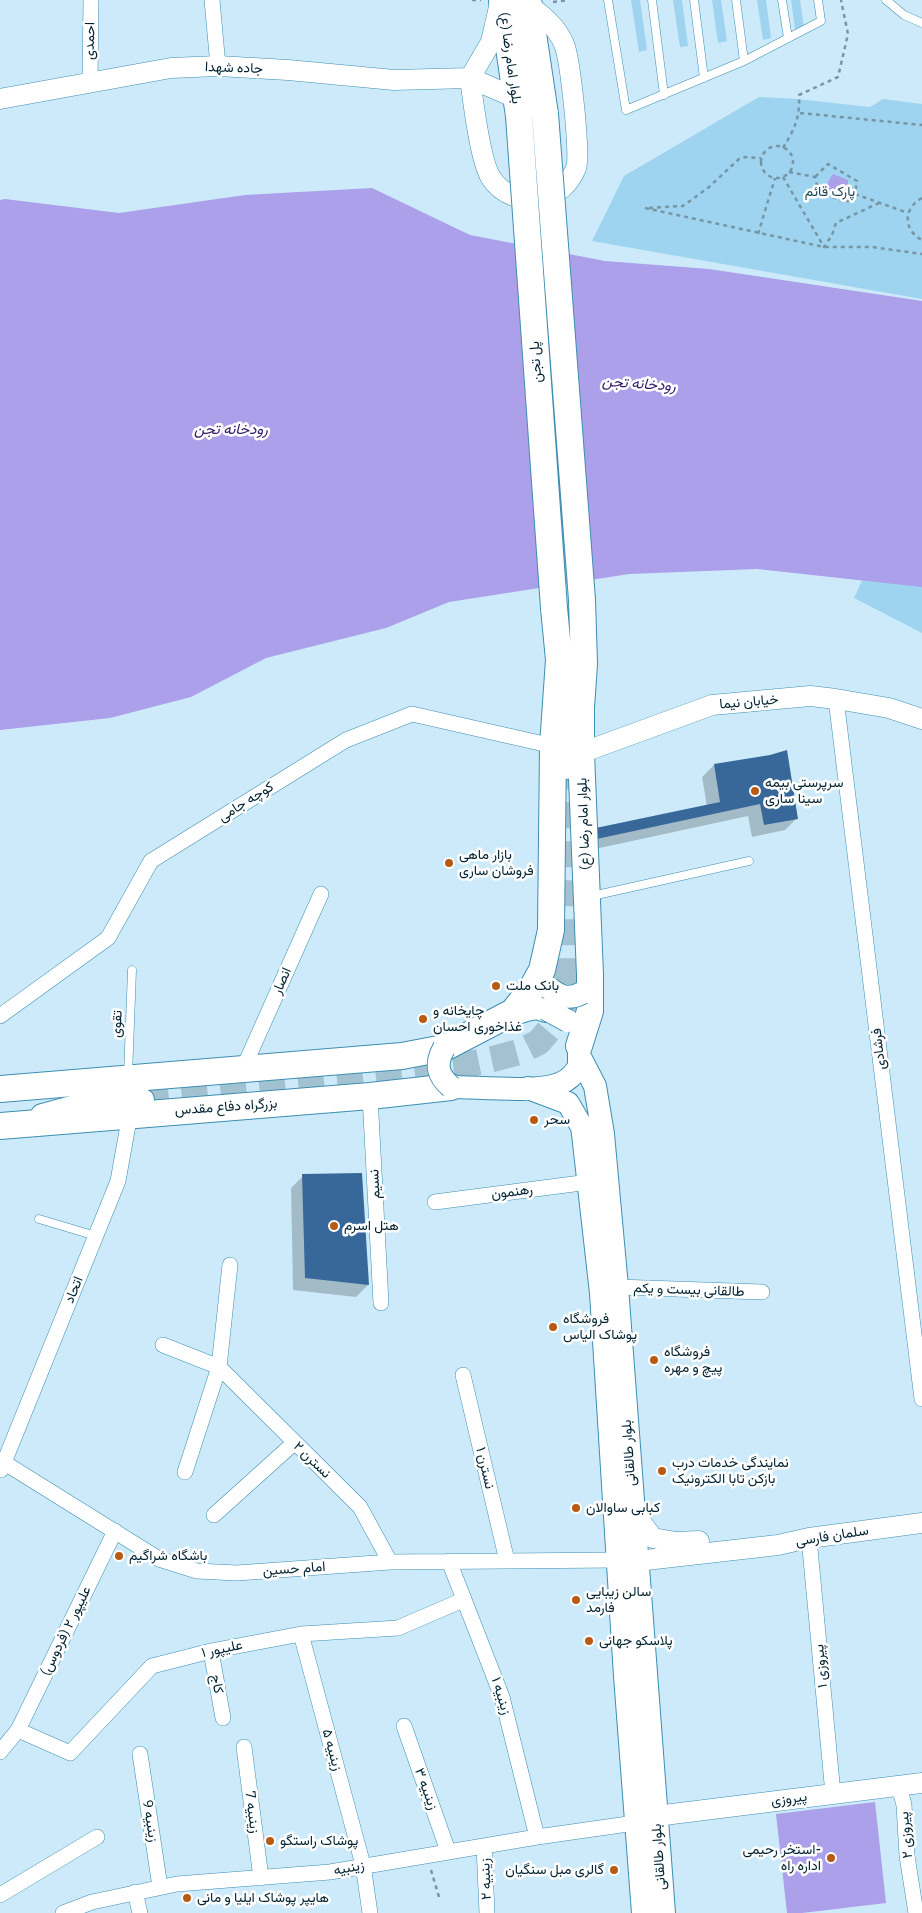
<!DOCTYPE html>
<meta charset="utf-8">
<style>
body{margin:0}
canvas{display:block;background:#cceaf9}
</style>
<canvas width="922" height="1913"></canvas>
<script>
const c = document.querySelector('canvas').getContext('2d');
c.lineJoin = 'round';
function fill(path, color) { c.fillStyle = color; c.fill(path, 'evenodd'); }
function strokePath(path, color, width, dash) { c.strokeStyle = color; c.lineWidth = width; c.lineCap = dash ? 'butt' : 'round'; c.setLineDash(dash || []); c.stroke(path); }
function label(font, color, halo, rows, align = 'center') {
  c.font = font + ' "IBM Plex Sans",Vazirmatn,sans-serif'; c.lineWidth = 5; c.setLineDash([]); c.textBaseline = 'middle'; c.strokeStyle = halo; c.fillStyle = color; for (const [text, x, y, turn = 0] of rows) {
    c.save(); c.translate(x, y); c.rotate((+turn || 0) * Math.PI / 180); c.textAlign = isNaN(turn) ? turn : align; if (halo) c.strokeText(text, 0, 0); c.fillText(text, 0, 0); c.restore();
  }
}
fill(new Path2D(`
 M631 0H640L647 50 639 52Z
 M673 0H682L688 46 680 47Z
 M712 0H721L727 41 718 43Z
 M757 0H766L771 38 763 40Z
 M791 0H800L804 28 795 29Z
 M759 97 797 99 870 107 883 99 922 104V299L592 241 624 176Z
 M878 546 922 553V633L854 598Z`), '#9ed4ef');
fill(new Path2D(`
 M833 174 848 180V189L842 195 833 194 828 189V182Z
 M372 188 470 235 605 261 709 269 922 301V587L757 569 629 574 449 602 386 628 266 658 191 697 110 718 0 730V200L5 199 119 213 245 195Z
 M875 1802 886 1903 802 1913H787L776 1814Z`), '#aba0e9');
fill(new Path2D(`
 M714 765 797 818 785 830 752 837 748 816 581 852 579 843 707 806 702 777Z
 M361 1174 368 1285 356 1297 293 1290 291 1188 303 1176Z`), '#0003');
fill(new Path2D(`
 M787 750 798 819 764 825 760 804 592 840 591 829 720 802 714 764 770 755Z
 M362 1173 369 1285 305 1278 302 1174Z`), '#386899');
strokePath(new Path2D(`
 M143 1100 464 1065 493 1059 519 1052 539 1042 554 1024 566 1001V768`), '#a3c2d1', 26, [26, 13]);
const lane = new Path2D(`
 M608 0 626 110 744 61 821 21 818 0
 M652 0 664 95
 M694 0 704 78
 M736 0 744 61
 M782 0 788 38
 M886 0 904 15 922 23
 M592 896 749 861
 M128 1075 132 970
 M39 1219 96 1236`);
const street = new Path2D(`
 M212 0 218 66
 M90 83 91 0
 M836 699 922 1399
 M0 1016 108 938 151 861 346 740 412 714 553 746
 M243 1069 321 894
 M370 1096 381 1303
 M435 1202 589 1182
 M617 1287 762 1292
 M163 1345 219 1367 360 1507 390 1562
 M463 1375 507 1561
 M0 1460 159 1559 197 1571 237 1573 390 1562 618 1560
 M1 1470 118 1181 130 1114
 M185 1472 219 1367 230 1265
 M214 1515 294 1443
 M809 1538 833 1794
 M449 1561 502 1697 537 1837
 M301 1634 363 1865 370 1913
 M211 1651 223 1718
 M404 1726 448 1851
 M18 1730 70 1753 152 1666 211 1651 301 1634 398 1628 463 1600
 M244 1747 261 1878
 M0 1752 18 1730 115 1531
 M140 1754 160 1887
 M899 1786 904 1805 907 1856 916 1913
 M484 1846 487 1913
 M135 1892 140 1913
 M0 1895 97 1837
 M63 1913 92 1902 177 1884 330 1872 537 1837 635 1823`);
const secondary = new Path2D(`
 M499 7 491 42 470 78 516 98
 M0 99 171 68 218 66 288 70 394 80 470 78C473 100 480 161 491 178 502 195 522 201 540 199 557 196 570 183 576 168 581 156 570 58 564 44 557 27 543 16 529 5L531 0
 M581 753 712 705 810 696 836 699 889 708 922 719
 M633 1508 641 1522 653 1538 676 1542 699 1541
 M637 1561 778 1545 809 1538 922 1523
 M656 1816 922 1783`);
const primary = new Path2D(`
 M566 768 573 727
 M580 1057 595 1086 603 1134 617 1287 664 1913
 M451 1087C478 1087 537 1093 559 1084 567 1081 575 1074 579 1066V1047
 M528 1088 568 1103 582 1127 583 1134 601 1293 625 1676 643 1913
 M42 1115 86 1103 143 1100`);
const highway = new Path2D(`
 M502 0 519 116
 M528 0 545 114
 M513 1012 532 988 542 970 551 930 553 746 559 660 554 608
 M579 1046 590 1011V975L581 753V707L584 664 582 600
 M0 1089 402 1056 444 1048 513 1012 526 1008 537 1006 546 1009
 M0 1126 370 1096 451 1087`);
strokePath(lane, '#3d8eb2', 9);
strokePath(street, '#3d8eb2', 16);
strokePath(secondary, '#3d8eb2', 21);
strokePath(primary, '#3d8eb2', 24);
strokePath(highway, '#3d8eb2', 28);
strokePath(new Path2D(`
 M472 0H481
 M553 2 569 0
 M800 113 922 125
 M761 162a16 16 0 1 1 32 0a16 16 0 1 1-32 0Z
 M783 148C795 128 800 118 799 95L838 77 848 34 841 0
 M789 172 815 177 818 190 846 203 855 194 857 181 828 164 815 177
 M783 177 824 247 832 235 836 223 879 203
 M855 194 908 213
 M922 198C903 208 903 230 922 240
 M645 208 824 247H872L922 254
 M649 208 683 206 709 187 739 159 745 157 761 158
 M758 234 775 178
 M431 1870 439 1897`), '#7796a5', 2.5, [4, 4]);
strokePath(lane, '#fff', 8);
strokePath(street, '#fff', 15);
strokePath(secondary, '#fff', 20);
strokePath(primary, '#fff', 22);
strokePath(highway, '#fff', 26);
const primaryBridge = new Path2D(`
 M549 988C560 997 569 1000 582 993
 M546 1009 568 1021
 M444 1048C435 1064 437 1075 451 1087`);
const highwayBridge = new Path2D(`
 M545 114 582 600
 M519 116 554 608`);
strokePath(primaryBridge, '#3d8eb2', 24, []);
strokePath(highwayBridge, '#3d8eb2', 28, []);
strokePath(primaryBridge, '#fff', 22);
strokePath(highwayBridge, '#fff', 26);
for (const [x, y, r, color] of [
 [755,791,5,"#b95a13"],
 [449,863,5,"#b95a13"],
 [496,986,5,"#b95a13"],
 [423,1019,5,"#b95a13"],
 [534,1120,5,"#b95a13"],
 [334,1226,5,"#b95a13"],
 [553,1327,5,"#b95a13"],
 [654,1360,5,"#b95a13"],
 [662,1471,5,"#b95a13"],
 [576,1508,5,"#b95a13"],
 [119,1556,5,"#b95a13"],
 [576,1600,5,"#b95a13"],
 [589,1641,5,"#b95a13"],
 [270,1841,5,"#b95a13"],
 [831,1858,5,"#b95a13"],
 [614,1870,5,"#b95a13"],
 [187,1898,5,"#b95a13"]
]) { const dot = new Path2D(); dot.arc(x, y, r, 0, 2 * Math.PI); c.fillStyle = color; c.fill(dot); strokePath(dot, '#fff', 2); }
label('14px', '#002231', '#fff', [
 ["احمدی",90,41,-89],
 ["بلوار امام رضا (ع)",510,58,82],
 ["جاده شهدا",234,68,2],
 ["پل تجن",536,362,-94],
 ["خیابان نیما",749,702,-5],
 ["کوچه جامی",246,802,-32],
 ["بلوار امام رضا (ع)",584,824,-92],
 ["انصار",282,981,-66],
 ["تقوی",117,1024,-87],
 ["فرشادی",879,1049,-97],
 ["بزرگراه دفاع مقدس",226,1107,-4],
 ["نسیم",375,1184,-93],
 ["رهنمون",512,1192,-7],
 ["اتحاد",74,1290,-68],
 ["طالقانی بیست و یکم",689,1290,2],
 ["بلوار طالقانی",629,1453,-94],
 ["نسترن ۲",312,1460,44],
 ["نسترن ۱",485,1468,77],
 ["سلمان فارسی",832,1536,-9],
 ["امام حسین",294,1569,-4],
 ["علیپور ۲ (فردوس)",66,1631,-64],
 ["علیپور ۱",222,1649,-12],
 ["پیروزی ١",821,1666,-95],
 ["کاج",217,1684,80],
 ["زینبیه ۱",501,1696,73],
 ["زینبیه ۵",332,1750,75],
 ["زینبیه ۳",426,1789,70],
 ["پیروزی",789,1799,-7],
 ["زینبیه 7",252,1812,83],
 ["زینبیه 9",150,1821,81],
 ["پیروزی ٢",906,1835,-95],
 ["بلوار طالقانی",659,1857,-94],
 ["زینبیه",349,1868,-11],
 ["زینبیه ۲",486,1879,-92]
]);
label('14px', '#1f4658', '#fff', [
 ["پارک قائم",830,192]
]);
label('14px', '#002231', '#fff', [
 ["سرپرستی بیمه",765,783],
 ["سینا ساری",765,799],
 ["بازار ماهی",459,855],
 ["فروشان ساری",459,871],
 ["بانک ملت",506,986],
 ["چایخانه و",433,1011],
 ["غذاخوری احسان",433,1027],
 ["سحر",544,1120],
 ["هتل اسرم",344,1226],
 ["فروشگاه",563,1319],
 ["پوشاک الیاس",563,1335],
 ["فروشگاه",664,1352],
 ["پیچ و مهره",664,1368],
 ["نمایندگی خدمات درب",672,1463],
 ["بازکن تابا الکترونیک",672,1479],
 ["کبابی ساوالان",586,1508],
 ["باشگاه شراگیم",129,1556],
 ["سالن زیبایی",586,1592],
 ["فارمد",586,1608],
 ["پلاسکو جهانی",599,1641],
 ["پوشاک راستگو",280,1841],
 ["استخر رحیمی-",821,1850,"right"],
 ["اداره راه",821,1866,"right"],
 ["گالری مبل سنگیان",604,1870,"right"],
 ["هایپر پوشاک ایلیا و مانی",197,1898]
], 'left');
label('italic 15px', '#331a6d', '#fff', [
 ["رودخانه تجن",639,384,4],
 ["رودخانه تجن",231,430]
]);
</script>
